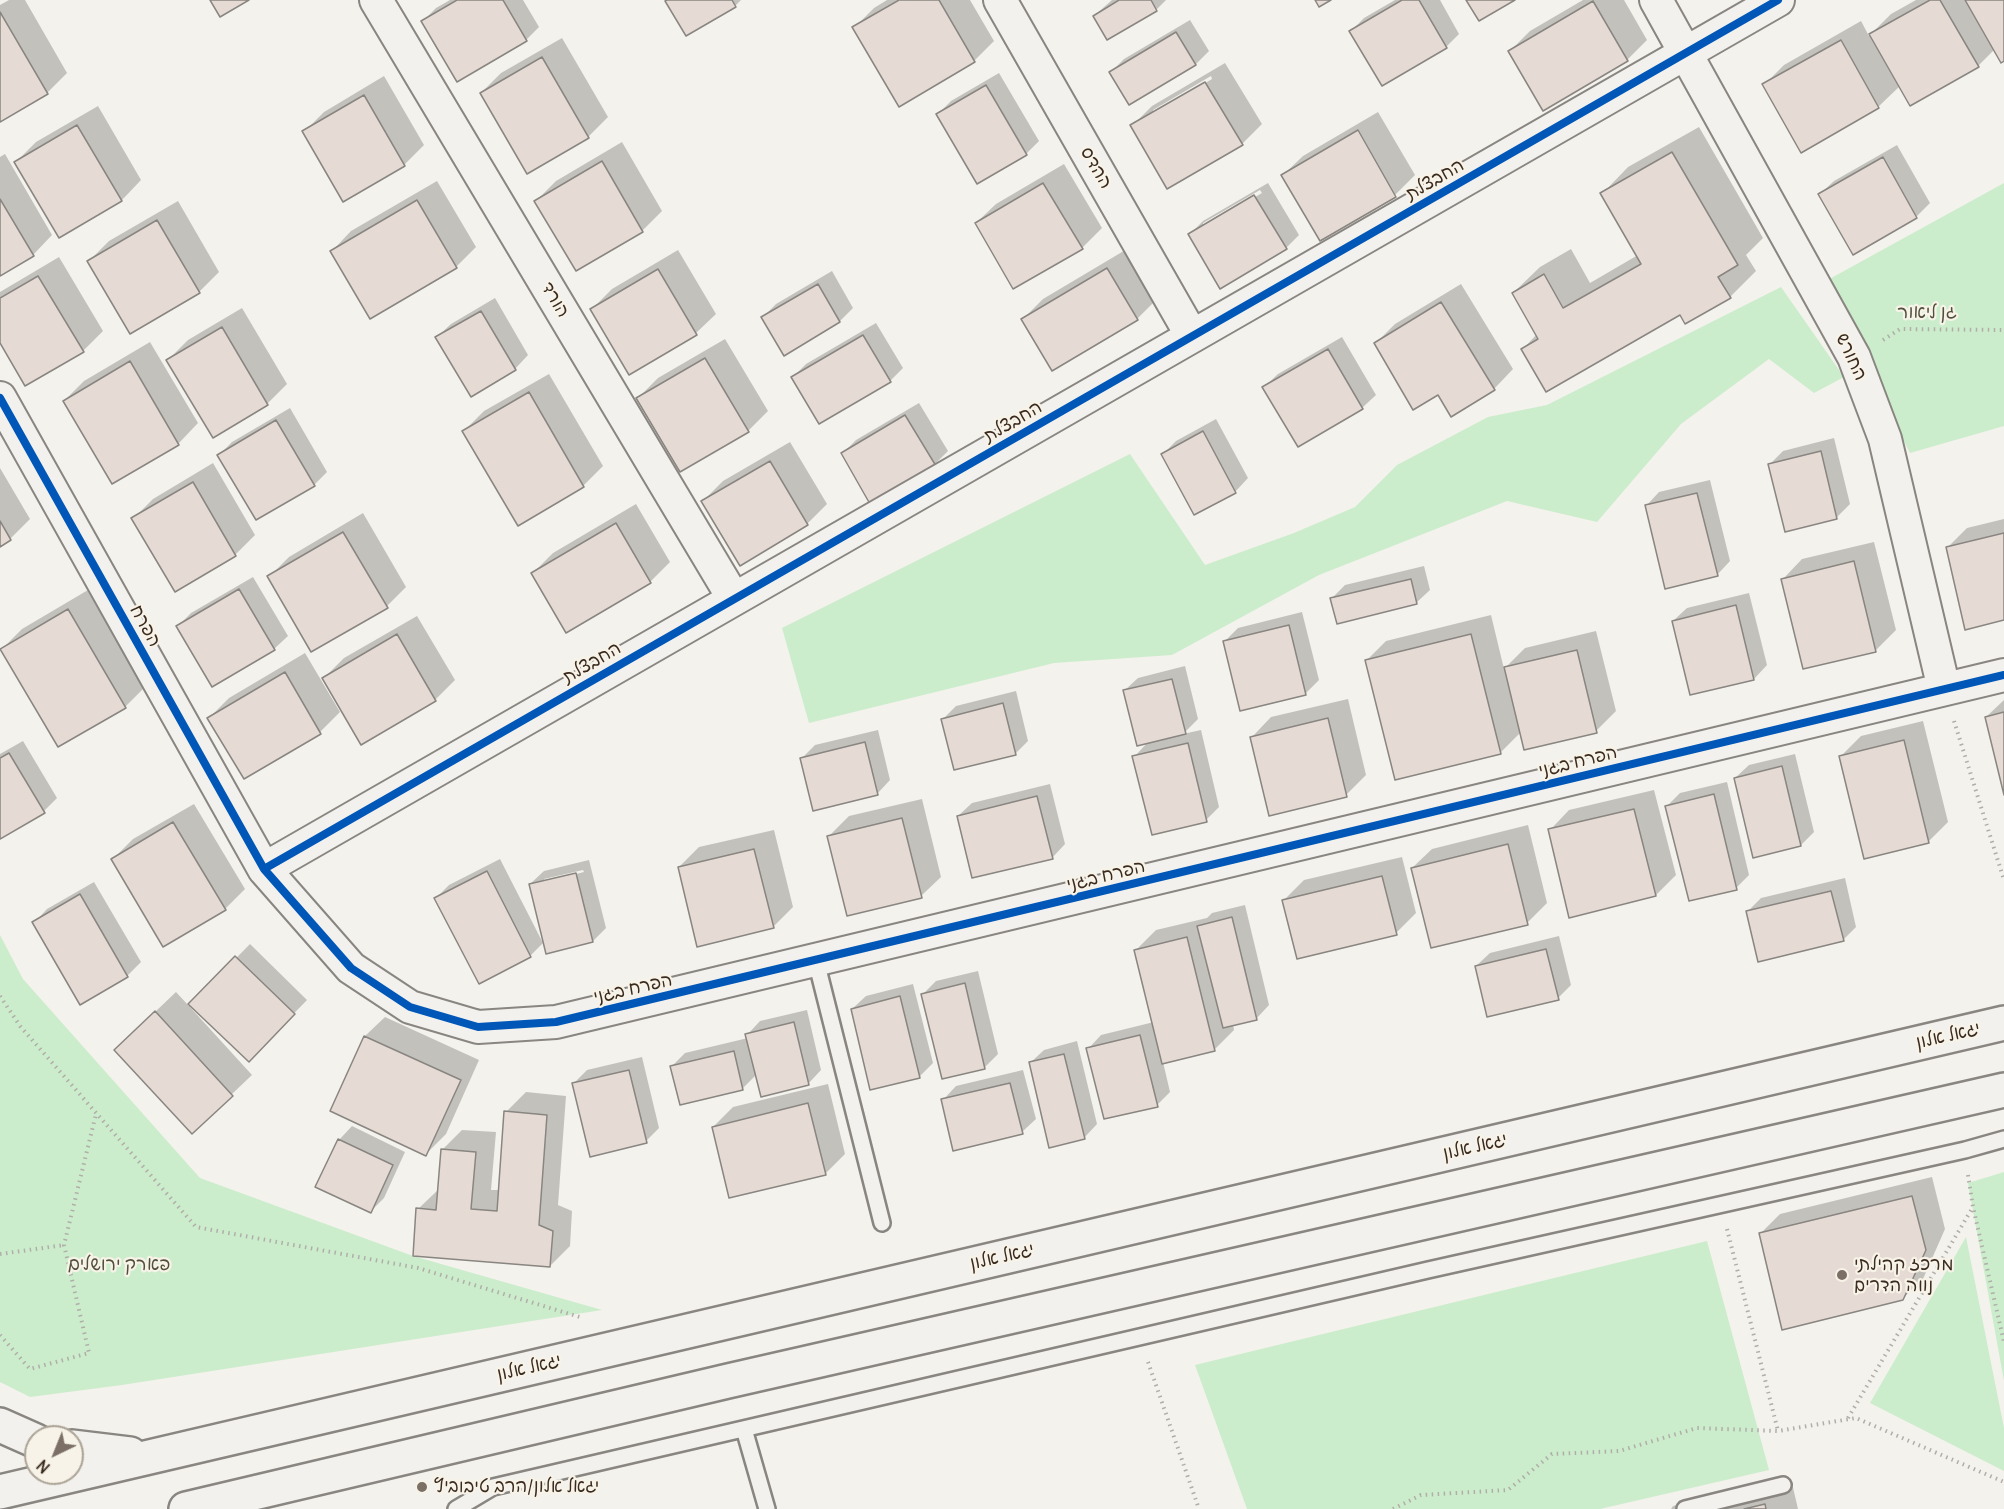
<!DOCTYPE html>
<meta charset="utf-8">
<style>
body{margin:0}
#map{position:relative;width:2004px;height:1509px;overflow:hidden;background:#f4f2ec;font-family:Delius,sans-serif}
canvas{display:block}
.north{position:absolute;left:24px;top:1425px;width:60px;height:60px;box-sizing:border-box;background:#f7f3e8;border:2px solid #aca397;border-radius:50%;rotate:223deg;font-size:16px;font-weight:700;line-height:24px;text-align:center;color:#3b2a1e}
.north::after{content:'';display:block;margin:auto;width:21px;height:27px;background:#7c7066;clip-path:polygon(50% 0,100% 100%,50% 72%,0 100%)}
</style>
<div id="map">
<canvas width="2004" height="1509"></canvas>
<div class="north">N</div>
</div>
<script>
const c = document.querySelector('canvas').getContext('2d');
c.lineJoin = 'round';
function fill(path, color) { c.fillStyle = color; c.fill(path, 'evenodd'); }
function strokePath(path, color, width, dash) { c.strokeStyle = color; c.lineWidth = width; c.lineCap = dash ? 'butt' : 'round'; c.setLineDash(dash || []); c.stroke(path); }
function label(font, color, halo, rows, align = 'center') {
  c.font = font + ' Delius,"Playpen Sans Hebrew",sans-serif'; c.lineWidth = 4.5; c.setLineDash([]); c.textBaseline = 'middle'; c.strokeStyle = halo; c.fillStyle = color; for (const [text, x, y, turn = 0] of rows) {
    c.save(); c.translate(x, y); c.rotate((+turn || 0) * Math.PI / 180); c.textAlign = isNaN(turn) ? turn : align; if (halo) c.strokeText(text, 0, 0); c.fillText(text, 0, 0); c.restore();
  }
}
fill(new Path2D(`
 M2004 183V426L1910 453 1824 282Z
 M1781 287 1844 377 1814 393 1769 359 1681 424 1597 522 1507 501 1319 575 1172 655 1054 663 809 723 782 628 1130 454 1205 565 1294 533 1355 507 1397 465 1488 417 1547 405Z
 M0 935 23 979 200 1178 413 1256 602 1310 122 1385 30 1397 0 1382Z
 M2004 1172V1381L1968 1183Z
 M1966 1237 2004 1428V1471L1870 1403Z
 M1707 1241 1769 1470 1600 1509H1247L1195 1365Z`), '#cbedcc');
fill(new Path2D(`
 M9 0H25L67 73 47 93 0 120V5Z
 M450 0H523L539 27 526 40 423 21 436 8Z
 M668 0H741L735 6Z
 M887 0H970L994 41 974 61 854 28 874 8Z
 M1112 0H1166L1156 10 1094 16Z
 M1395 0H1440L1459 34 1446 47 1351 31 1364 18Z
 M1583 0H1624L1647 40 1627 60 1544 109 1510 51 1530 31Z
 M1916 0H2004V59L1995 49 1978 66 1900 86 1878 107 1764 85 1784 65 1861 21 1869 36 1891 14Z
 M1190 20 1209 51 1196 64 1130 103 1111 72 1124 59Z
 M562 38 608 117 588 137 528 172 481 93 501 73Z
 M1225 63 1262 124 1242 144 1132 126 1152 106ZM1211 76 1212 79 1153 114V110Z
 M999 73 1039 141 1026 154 938 114 951 101Z
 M384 76 424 145 404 165 344 200 304 132 324 112Z
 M98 106 141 180 122 200 60 236 16 162 36 142Z
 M1378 112 1415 175 1395 195 1321 239 1283 175 1303 156Z
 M1699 127 1763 238 1746 255 1756 271 1730 297 1681 313 1523 349 1537 334 1513 293 1540 267 1571 249 1590 283 1638 255 1602 194 1628 167Z
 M622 142 662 211 642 231 536 201 556 181Z
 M1897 145 1930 203 1916 217 1854 253 1820 194 1834 181Z
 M5 154 52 235 33 255 0 275V157Z
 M1064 164 1102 228 1082 248 976 223 996 204Z
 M437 181 476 247 456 267 371 317 332 251 351 231Z
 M1268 183 1299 235 1286 248 1190 234 1203 221ZM1260 190 1262 193 1203 227V223Z
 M178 201 219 272 199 292 89 261 109 241Z
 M1127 249 1157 299 1137 319H1023L1043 299Z
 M678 250 716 314 696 333 592 309 612 289Z
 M59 257 103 331 83 351 0 340V292Z
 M832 271 853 308 840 321 763 317 776 304Z
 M1461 284 1513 369 1494 389 1375 344 1395 324Z
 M495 298 528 355 515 369 437 337 451 324Z
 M242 308 287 384 267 404 168 360 188 340Z
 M876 323 903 368 890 381 793 377 806 364Z
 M1342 337 1376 395 1362 408 1264 387 1278 374Z
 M725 339 768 411 748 431 638 398 658 378Z
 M150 342 198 423 179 443 113 482 64 401 84 381Z
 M549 374 603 466 583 486 464 431 484 411Z
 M919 403 948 451 935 464 843 453 856 440Z
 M290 408 327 472 314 485 219 455 232 442Z
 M1216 419 1248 478 1235 492 1163 454 1176 441Z
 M1834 438 1850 504 1836 518 1770 464 1783 451Z
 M790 442 827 504 807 524 703 501 723 481Z
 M213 463 255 535 235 555 175 590 133 519 153 499Z
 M0 468 30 519 10 539 0 545Z
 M1710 480 1730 561 1717 575 1646 506 1659 492Z
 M636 504 670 562 650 582 567 631 533 573 553 553Z
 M363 513 406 587 387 606 269 577 289 557Z
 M2004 519V619L1947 548 1967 528Z
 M1874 542 1896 630 1876 650 1804 668 1783 579 1802 559Z
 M1424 566 1430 590 1416 603 1332 598 1345 585Z
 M253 577 288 636 274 649 212 685 178 626 191 613Z
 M88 590 145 687 125 707 2 649 22 629Z
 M1749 593 1767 665 1754 679 1673 621 1687 608Z
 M1302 612 1319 680 1305 694 1225 641 1238 628Z
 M1491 615 1504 669 1525 648 1596 631 1616 711 1596 731 1521 732 1500 753 1366 661 1386 641Z
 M417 616 455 680 435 700 362 742 324 678 344 658Z
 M305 653 340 712 320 732 244 777 209 718 229 698Z
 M1185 666 1198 719 1183 734 1201 730 1219 807 1206 820 1134 757 1149 741 1124 691 1138 678Z
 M1016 691 1028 741 1015 754 943 719 956 706Z
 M1348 699 1366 775 1346 795 1252 737 1271 717Z
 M2004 700V788L1986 717Z
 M1923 721 1948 822 1928 842 1841 756 1861 736Z
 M878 730 890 780 877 794 802 758 815 745Z
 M23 741 57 798 44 811 0 837V754Z
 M1795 754 1814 832 1801 845 1735 778 1749 765Z
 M1727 782 1749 875 1736 888 1667 806 1680 793Z
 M1050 784 1065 844 1052 858 958 816 972 803Z
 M1654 790 1676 875 1656 895 1550 830 1569 810Z
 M922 799 941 877 921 896 829 836 849 816Z
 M194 804 245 889 225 909 113 859 133 839Z
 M1528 825 1547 903 1527 923 1412 868 1432 849Z
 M774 830 793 907 773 927 679 867 699 847Z
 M1402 857 1416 913 1396 933 1284 900 1304 880Z
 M500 859 543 943 530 956 436 898 449 885Z
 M589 860 606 928 593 941 530 884 544 871ZM583 870 584 872 544 882V879Z
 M1845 878 1856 927 1843 940 1748 911 1761 898Z
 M94 882 141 962 127 976 81 1003 34 923 47 909Z
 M1245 905 1269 1005 1256 1019 1233 1024 1234 1030 1214 1050 1163 1062 1170 1092 1157 1105 1088 1049 1101 1035 1154 1022 1136 950 1156 930 1207 918 1212 913Z
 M1559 936 1571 985 1558 998 1476 966 1490 953Z
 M250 944 307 1000 249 1060 192 1005 190 1007 252 1075 192 1132 136 1030 176 992 189 1006Z
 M978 971 998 1054 985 1067 943 1077 923 994 936 981Z
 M913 984 933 1063 920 1076 852 1009 866 996Z
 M807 1010 821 1070 808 1084 757 1074 742 1089 672 1066 685 1053 748 1038 747 1035 760 1021Z
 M385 1017 479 1060 446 1134 426 1154 332 1110 365 1036Z
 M1077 1041 1097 1124 1084 1138 1030 1063 1044 1050Z
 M642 1057 659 1128 646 1141 574 1083 587 1070Z
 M1023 1070 1036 1119 1022 1132 943 1100 956 1086Z
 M828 1084 845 1154 825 1174 713 1127 733 1107Z
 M526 1092 566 1096 558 1205 572 1211 570 1246 550 1266 418 1209 439 1189 442 1150 462 1130 496 1132 491 1190H500L506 1112Z
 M352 1126 405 1152 384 1198 371 1211 339 1140Z
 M1932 1177 1945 1229 1923 1279 1902 1299 1760 1234 1780 1214Z
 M1791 1479 1798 1509H1671L1673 1506Z`), '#0003');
const building = new Path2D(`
 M210 0H249L220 17Z
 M457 0H503L527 41 457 82 421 21Z
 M667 0H732L736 7 686 36 665 1Z
 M899 0H939L975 62 899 107 852 27Z
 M1119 0H1151L1157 11 1107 40 1093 16Z
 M1315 0H1331L1319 7Z
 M1402 0H1419L1447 48 1382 86 1349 31Z
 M1466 0H1515L1479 21Z
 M1930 0H1940L1979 67 1910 106 1869 34Z
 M1965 0H2004V61L2001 63Z
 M1593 1 1628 61 1543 111 1508 51Z
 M0 12 48 94 0 122Z
 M1176 32 1196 65 1129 105 1109 72Z
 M1841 40 1879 108 1801 153 1762 84Z
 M542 57 589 138 527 174 480 93Z
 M1205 82 1243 145 1167 189 1130 125Z
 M986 85 1027 155 977 184 936 114Z
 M364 95 405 166 343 202 302 131Z
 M77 125 122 201 59 238 14 162Z
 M1358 130 1396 197 1320 241 1281 175Z
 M1672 152 1738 265 1718 277 1731 298 1685 324 1680 315 1546 392 1521 349 1538 339 1512 293 1544 274 1563 308 1641 264 1600 193Z
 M1883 157 1917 218 1853 255 1818 194Z
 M602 161 643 232 576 271 534 201Z
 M1043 183 1083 249 1013 289 975 223Z
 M1254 195 1287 249 1220 289 1188 234Z
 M0 199 34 256 0 276Z
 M417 200 457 268 370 319 330 251Z
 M157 220 200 293 130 334 87 261Z
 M1107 268 1138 320 1052 371 1021 319Z
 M658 269 697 335 629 375 590 309Z
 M38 276 84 352 25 386 0 343V298Z
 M818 284 840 322 784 356 761 317Z
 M1441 302 1495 390 1451 417 1438 395 1413 410 1374 343Z
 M481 311 516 370 471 397 435 337Z
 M222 327 268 405 213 438 166 360Z
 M863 335 891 382 819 424 791 377Z
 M1328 349 1363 409 1298 447 1262 387Z
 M705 358 749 432 680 472 636 398Z
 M130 361 179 445 112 484 63 401Z
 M529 392 584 487 518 526 462 431Z
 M905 415 936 466 870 504 841 453Z
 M276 420 315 486 256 520 217 455Z
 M1203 431 1236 493 1194 515 1161 454Z
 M1821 451 1837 519 1785 532 1768 464Z
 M770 461 808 525 740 566 701 501Z
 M193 482 236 556 175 592 131 518Z
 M1697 493 1718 576 1665 589 1645 505Z
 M0 521 11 540 0 547Z
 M616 523 651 583 566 633 531 573Z
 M343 532 388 608 311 652 267 576Z
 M2004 533V620L1965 630 1946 547Z
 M1854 561 1876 652 1803 669 1781 579Z
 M1411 579 1417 604 1337 624 1330 598Z
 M239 589 275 650 212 687 176 626Z
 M1736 605 1754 680 1690 695 1672 621Z
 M68 609 126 708 58 747 0 649Z
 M1289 625 1306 695 1240 711 1223 641Z
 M397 634 436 701 361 745 322 678Z
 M1471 634 1501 754 1395 780 1365 660Z
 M1577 650 1597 733 1524 750 1504 667Z
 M285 672 321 734 244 779 207 718Z
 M1172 679 1186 734 1137 746 1123 690Z
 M1003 703 1016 755 954 770 941 719Z
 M2004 712V795L1985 717Z
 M1328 718 1347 797 1269 816 1250 737Z
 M1904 740 1929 843 1864 859 1839 756Z
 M865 742 878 795 813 811 800 758Z
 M1188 743 1207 822 1152 835 1132 756Z
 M9 753 45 813 0 839V758Z
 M1782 766 1801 846 1753 858 1734 778Z
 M1714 794 1737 890 1689 901 1665 806Z
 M1037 796 1053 859 972 878 957 816Z
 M1634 809 1656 896 1569 918 1548 829Z
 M902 818 922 898 847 916 827 836Z
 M173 822 226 910 163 947 111 859Z
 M1508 844 1528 925 1431 948 1411 868Z
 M754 849 774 928 697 947 678 867Z
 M487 871 531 957 479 984 434 898Z
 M576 873 593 942 546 954 529 884Z
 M1382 876 1397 935 1297 959 1282 900Z
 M1831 891 1844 941 1758 962 1746 911Z
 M80 894 128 977 80 1005 32 922Z
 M1232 917 1257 1020 1223 1028 1197 926Z
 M1187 937 1215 1051 1162 1064 1134 950Z
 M1546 949 1559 1000 1487 1017 1475 966Z
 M235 956 295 1014 249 1062 188 1004Z
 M965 983 985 1069 942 1079 921 994Z
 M900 996 920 1078 870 1090 851 1009Z
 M155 1011 233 1096 192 1134 114 1050Z
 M794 1022 809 1085 761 1097 745 1034Z
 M1140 1035 1158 1107 1104 1119 1086 1048Z
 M364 1036 461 1080 426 1156 330 1111Z
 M734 1051 743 1090 680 1105 670 1066Z
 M1064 1054 1085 1139 1049 1148 1029 1062Z
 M629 1070 647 1143 590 1157 572 1083Z
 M1010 1083 1023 1134 953 1151 941 1099Z
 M808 1103 826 1175 729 1198 712 1127Z
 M504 1111 547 1115 539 1225 553 1231 550 1267 413 1256 416 1208 436 1210 441 1149 476 1152 471 1209 497 1211Z
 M338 1139 393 1165 371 1213 315 1187Z
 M1912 1196 1926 1250 1903 1300 1782 1330 1759 1233Z
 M1765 1504 1766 1509H1744Z`);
fill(building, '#e6dad4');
strokePath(building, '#898580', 1.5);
const lane = new Path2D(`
 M816 961 882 1223
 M744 1429 767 1509
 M456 1509 493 1487 1428 1270 1965 1150 2004 1139
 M1685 1509 1783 1485`);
const street = new Path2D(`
 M376 0 734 599
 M1000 0 1192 336
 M1656 0 1854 357 1885 439 1944 689
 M0 398 264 869 351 968 410 1007 478 1027 556 1022 2004 675
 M264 869 1778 0`);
const secondary = new Path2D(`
 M0 1425 36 1441
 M72 1447 130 1454
 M0 1492 2004 1023
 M186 1509 728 1381 2004 1090`);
strokePath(lane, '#898580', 20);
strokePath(street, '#898580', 36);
strokePath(secondary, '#898580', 38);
strokePath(new Path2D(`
 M1883 340 1900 329 2004 330
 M1954 721 2004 880
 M0 996 20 1026 196 1227 418 1268 583 1318
 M1968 1175 1973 1207 2004 1342
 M1727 1229 1778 1431
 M0 1254 64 1245
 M0 1335 30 1369 89 1353 64 1245 96 1114
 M1148 1362 1199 1509
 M1848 1418 1973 1207
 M1393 1509 1421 1495 1508 1490 1552 1454 1619 1451 1697 1428 1778 1431 1856 1418 2004 1482`), '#b1aeaa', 4, [1.5, 4.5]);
strokePath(lane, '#f2f1ed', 15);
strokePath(street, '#f2f1ed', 32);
strokePath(secondary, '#f2f1ed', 33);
strokePath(new Path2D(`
 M0 398 264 869 351 968 410 1007 478 1027 556 1022 2004 675
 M264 869 1778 0`), '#0057b8', 8);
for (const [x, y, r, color] of [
 [1842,1275,6,"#7c7066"],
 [422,1487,6,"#7c7066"]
]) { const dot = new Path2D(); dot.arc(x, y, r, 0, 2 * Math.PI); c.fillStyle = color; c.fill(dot); strokePath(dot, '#f7f3e8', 2); }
label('18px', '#3b2a1e', '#f7f3e8', [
 ["ההדס",1096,168,60],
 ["החבצלת",1435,180,-30],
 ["הורד",555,300,59],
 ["החורש",1851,357,65],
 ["החבצלת",1013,422,-30],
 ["הפרח",145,626,61],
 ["החבצלת",592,663,-30],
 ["הפרח בגני",1578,762,-14],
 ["הפרח בגני",1106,876,-14],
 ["הפרח בגני",633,989,-13],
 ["יגאל אלון",1948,1036,-13],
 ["יגאל אלון",1475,1147,-13],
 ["יגאל אלון",1002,1257,-13],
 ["יגאל אלון",529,1368,-13]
]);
label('18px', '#51503b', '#f7f3e8', [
 ["גן ליאור",1927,313],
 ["פארק ירושלים",119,1265]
]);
label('18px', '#3b2a1e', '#f7f3e8', [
 ["מרכז קהילתי",1854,1265],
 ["נווה הדרים",1854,1286],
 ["יגאל אלון/הרב טיבוביץ",434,1487]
], 'left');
</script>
